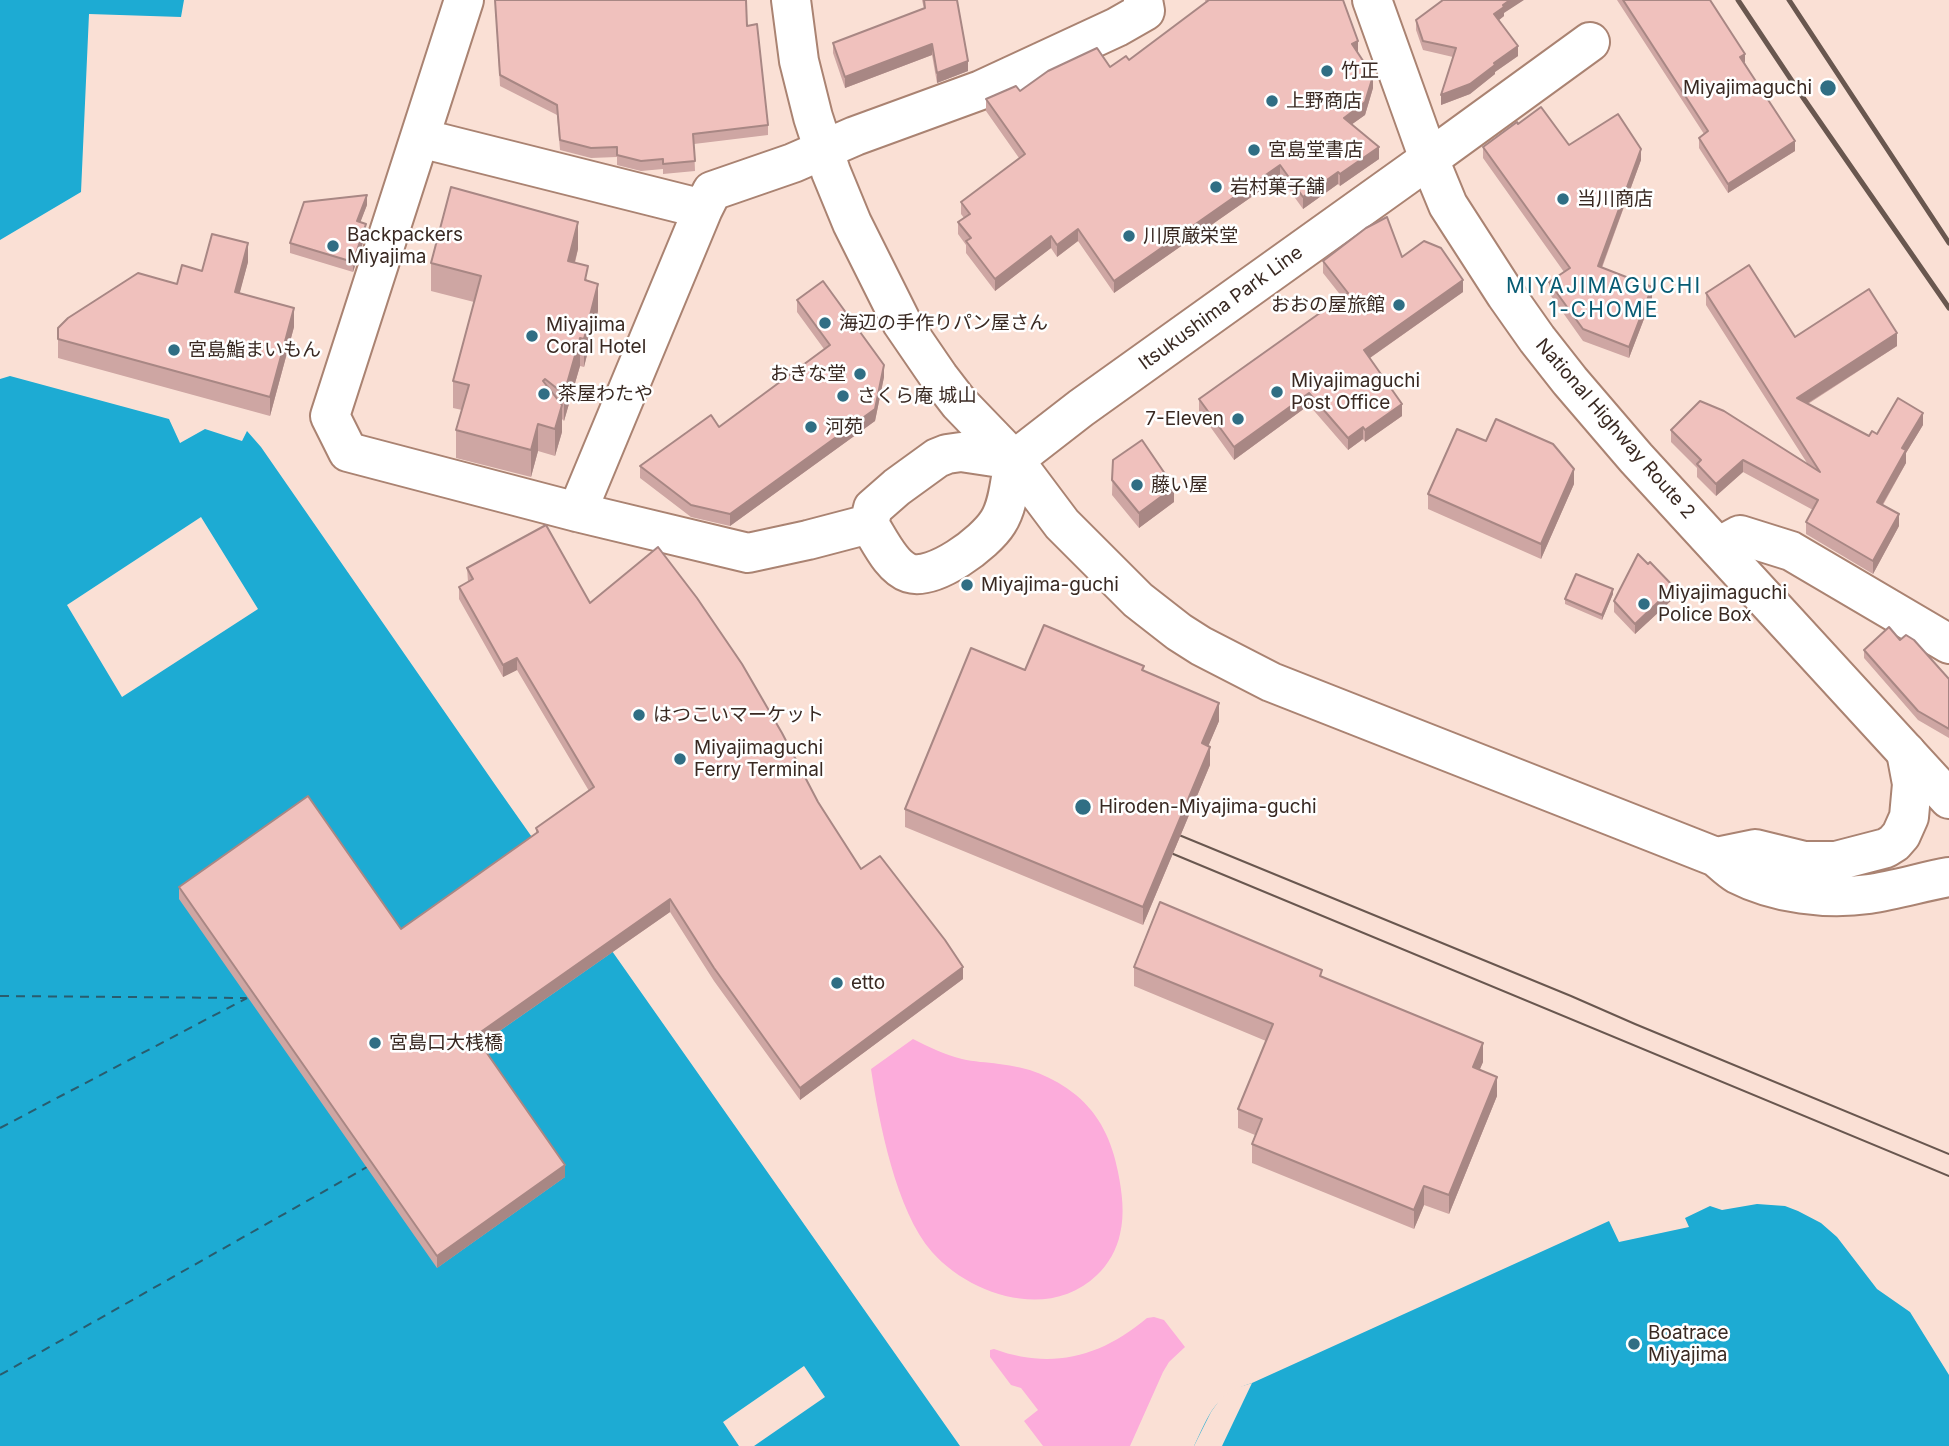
<!DOCTYPE html>
<meta charset="utf-8">
<style>
body{margin:0}
canvas{display:block;background:#fae0d5}
</style>
<canvas width="1949" height="1446"></canvas>
<script>
const c = document.querySelector('canvas').getContext('2d');
c.lineJoin = 'round';
function fill(path, color) { c.fillStyle = color; c.fill(path, 'evenodd'); }
function strokePath(path, color, width, dash) { c.strokeStyle = color; c.lineWidth = width; c.lineCap = dash ? 'butt' : 'round'; c.setLineDash(dash || []); c.stroke(path); }
function label(font, color, halo, rows, align = 'center') {
  c.font = font + ' Inter,"Noto Sans JP",sans-serif'; c.lineWidth = 5; c.setLineDash([]); c.textBaseline = 'middle'; c.strokeStyle = halo; c.fillStyle = color; for (const [text, x, y, turn = 0] of rows) {
    c.save(); c.translate(x, y); c.rotate((+turn || 0) * Math.PI / 180); c.textAlign = isNaN(turn) ? turn : align; if (halo) c.strokeText(text, 0, 0); c.fillText(text, 0, 0); c.restore();
  }
}
fill(new Path2D(`
 M913 1039C929 1047 945 1055 962 1059 974 1062 986 1062 999 1064 1028 1067 1052 1076 1076 1095 1100 1115 1112 1141 1118 1172 1122 1192 1125 1214 1120 1234 1117 1249 1108 1265 1097 1275 1050 1321 971 1296 932 1252 896 1211 879 1122 871 1069Z
 M1154 1317 1164 1320 1185 1347 1169 1362 1163 1372 1130 1446H1043L1024 1421 1038 1410 1021 1388 1011 1385 990 1357V1350L994 1349C1051 1370 1101 1357 1147 1318Z`), '#fcacdb');
fill(new Path2D(`
 M0 0H184L181 17 89 14 81 192 0 240Z
 M10 376 169 419 180 443 205 429 242 441 247 431 261 447 496 786 960 1446H0V379Z
 M1757 1204 1785 1206 1798 1211 1821 1223 1837 1237 1877 1289 1910 1312 1949 1375V1446H1194C1210 1413 1214 1395 1252 1383L1609 1221 1619 1242 1689 1227 1685 1218 1710 1206 1722 1210Z`), '#1dabd3');
fill(new Path2D(`
 M201 517 258 609 122 697 67 605Z
 M804 1366 825 1397 754 1446H739L723 1422Z
 M1252 1383 1222 1446H1194L1211 1412 1221 1398 1233 1389Z`), '#fae0d5');
strokePath(new Path2D(`
 M0 996 246 998
 M0 1128 247 998
 M0 1375 367 1167`), '#295c6e', 2, [9, 7]);
const minor = new Path2D(`
 M464 0 330 416 348 452 577 512 748 553 808 540 869 524
 M791 0 799 61 813 117 831 172 852 223 902 323 939 377 959 403 1014 460 1062 524 1138 600 1179 632 1201 646 1271 682 1716 857C1723 863 1730 870 1737 874 1776 894 1827 900 1869 894 1896 890 1922 882 1949 877
 M420 138 703 209
 M1429 159 1590 42
 M961 452 1014 460C1010 479 1009 505 998 522 985 543 934 581 909 573 891 567 879 539 869 524L873 508 897 487 937 458 947 454Z
 M577 512 703 209 712 191 793 163 855 136 981 90 1117 27 1145 11 1143 0
 M1718 547 1740 535 1791 551 1949 644
 M1716 857 1755 849 1804 861H1836L1886 848 1894 843 1901 835 1909 817 1912 784 1906 752`);
const major = new Path2D(`
 M1014 460 1081 408 1429 159`);
const highway = new Path2D(`
 M1372 0 1429 159 1448 205 1506 295 1537 339 1570 381 1636 458 1949 799`);
strokePath(minor, '#aa8372', 42);
strokePath(major, '#aa8372', 42);
strokePath(highway, '#aa8372', 42);
strokePath(minor, '#fff', 38);
strokePath(major, '#fff', 38);
strokePath(highway, '#fff', 38);
strokePath(new Path2D(`
 M1162 828 1571 996 1635 1024 1949 1154
 M1154 846 1949 1176`), '#69574f', 2);
strokePath(new Path2D(`
 M1738 0 1804 99 1949 308
 M1789 0 1949 243`), '#69574f', 5);
fill(new Path2D(`
 M495 0H746L747 26 768 125V135L694 144 695 171 663 174V169L641 171 617 165V157L591 158 560 150 557 115 500 86Z
 M922 0H957L968 71 937 83 932 55 845 88 833 53V43L924 9Z
 M1205 0H1343L1358 53 1373 88 1365 115 1352 124 1379 159 1340 186 1338 184 1303 209 1280 177 1114 293 1078 241 1057 257 1051 248 995 291 966 253V245L958 234V222L964 218 961 214V202L1019 158 986 111V99L1110 67 1129 60 1206 3Z
 M1617 0H1710L1745 63 1795 151 1728 193 1699 148V138L1704 134Z
 M1504 13V16L1499 20 1518 56 1495 72V74L1470 94 1441 105 1453 57 1423 50 1416 30V20Z
 M1518 124 1569 145 1641 160 1602 268 1652 298 1629 358 1583 341 1549 293V282L1564 272 1483 158V147Z
 M367 205 360 222 366 234 353 272 290 253V243Z
 M578 249 575 263 588 281 598 311 584 367 580 366 564 421 562 419V432L555 456 538 451 531 477 456 458V430L462 410 453 408V381L474 302 431 291V263Z
 M1402 257 1463 292 1370 358 1402 416 1365 442 1363 439 1348 450 1309 405 1234 460 1199 411V399L1342 297 1323 273V261Z
 M248 262 239 294 294 327 270 416 58 358V328L177 284 202 271Z
 M1706 293 1795 337 1897 346 1808 404 1869 436 1877 434 1923 425 1906 453V463L1883 505 1899 526 1873 574 1806 534V522L1813 510 1743 472 1716 496 1697 477V468L1671 442V430L1807 463 1706 305Z
 M797 300 884 377 875 421 730 526 691 517 640 478V466L719 427 824 349 797 312Z
 M1113 460 1174 502 1139 528 1112 495Z
 M1574 484 1541 559 1428 509V494Z
 M467 568 590 603 818 802 861 869 963 979 800 1100 714 981 670 912 481 1044 565 1177 437 1268 179 899V887L401 929 536 834V828L589 791 517 670 503 677 459 599V587L468 582Z
 M1613 594 1602 620 1565 604V599Z
 M1674 598 1635 634 1614 612V601Z
 M1900 640 1949 679V738L1918 720 1864 658V650Z
 M1025 670 1144 671 1219 721 1208 746 1210 765 1143 925 905 827V809Z
 M1134 967 1322 977 1483 1062 1479 1070 1497 1096 1449 1214 1424 1205 1414 1229 1252 1163V1144L1255 1135 1238 1128V1109L1266 1041 1134 986Z`), '#cea6a3');
fill(new Path2D(`
 M1510 0H1524L1504 13V16L1494 24V14L1503 5Z
 M1358 41V53L1352 44Z
 M932 44V55L845 88V77Z
 M1518 46V56L1495 72V74L1470 94 1441 105V95L1494 63Z
 M1745 54V63L1740 57Z
 M968 61V71L937 83V73Z
 M1373 76V88L1365 115 1344 130V118Z
 M1795 141V151L1728 193V184Z
 M1379 147V159L1340 186V174Z
 M1641 149V160L1598 277V266Z
 M1280 165V177L1114 293V281Z
 M1338 172V184L1303 209V197Z
 M367 195V205L357 231V221Z
 M578 222V249L568 288V261Z
 M366 224V234L353 272V262Z
 M1078 229V241L1057 257V245Z
 M1051 236V248L995 291V279Z
 M248 243V262L235 311V292Z
 M1463 280V292L1364 362V350Z
 M598 284V311L584 367V339Z
 M1652 287V298L1629 358V347Z
 M294 308V327L270 416V397Z
 M1897 333V346L1797 410V398Z
 M580 338V366L564 421V394Z
 M884 365V377L875 421 730 526V514Z
 M1309 393V405L1234 460V447Z
 M1402 404V416L1365 442V430Z
 M562 405V432L555 456V429Z
 M1923 413V425L1906 453V463L1877 514V502L1902 448Z
 M538 424V451L531 477V450Z
 M1363 427V439L1348 450V438Z
 M1743 460V472L1716 496V484Z
 M1574 469V484L1541 559V544Z
 M1174 487V502L1139 528V513Z
 M1899 514V526L1873 574V561Z
 M1674 587V598L1635 634V624Z
 M1613 589V594L1602 620V615Z
 M517 658V670L503 677V665Z
 M1219 703V721L1202 761V743Z
 M1210 747V765L1143 925V907Z
 M670 899V912L475 1048V1036Z
 M963 967V979L800 1100V1088Z
 M1483 1043V1062L1473 1086V1067Z
 M1497 1077V1096L1449 1214V1195Z
 M565 1165V1177L437 1268V1256Z
 M1424 1186V1205L1414 1229V1210Z`), '#a88784');
const building = new Path2D(`
 M495 0H746L747 26 757 24 768 125 693 134 695 161 663 164V159L641 161 617 155V147L591 148 560 140 557 105 500 75Z
 M924 0H957L968 61 937 73 932 44 845 77 833 43 925 8Z
 M1209 0H1343L1358 41 1352 44 1373 76 1365 102 1344 118 1379 147 1340 174 1338 172 1303 197 1280 165 1114 281 1078 229 1057 245 1051 236 995 279 966 241 971 238 958 222 970 214 961 202 1025 154 986 99 1016 86 1020 91 1048 71 1097 48 1110 67 1126 56 1129 60Z
 M1443 0H1510L1503 5 1504 7 1494 14 1518 46 1494 63 1495 65 1470 84 1441 95 1456 48 1423 41 1416 20Z
 M1623 0H1710L1745 54 1740 57 1795 141 1728 184 1699 138 1708 131Z
 M1541 107 1569 145 1618 114 1641 149 1598 266 1652 287 1629 347 1583 329 1549 282 1570 268 1483 147 1517 122 1518 124Z
 M451 187 578 222 568 261 588 266 585 280 598 284 584 339 580 338 564 394 545 379 543 381 562 405 555 429 538 424 531 450 456 430 469 385 453 381 481 276 431 263Z
 M367 195 357 221 366 224 353 262 290 243 304 202Z
 M1387 217 1402 257 1424 241 1441 248 1463 280 1364 350 1402 404 1365 430 1363 427 1348 438 1309 393 1234 447 1199 399 1348 293 1323 261 1366 228Z
 M212 234 248 243 235 292 294 308 270 397 58 339V328L68 318 138 273 177 284 182 265 202 271Z
 M1749 265 1795 337 1869 289 1897 333 1797 398 1869 436 1872 431 1877 434 1898 398 1923 413 1902 448 1906 450 1877 502 1899 514 1873 561 1806 522 1818 500 1743 460 1716 484 1697 464 1701 460 1671 430 1700 401 1724 411 1820 472 1706 293Z
 M823 281 884 365 875 409 730 514 691 505 640 466 711 415 719 427 830 345 797 300Z
 M1496 419 1553 444 1574 469 1541 544 1428 494 1457 429 1486 441Z
 M1142 440 1174 487 1139 513 1112 480 1113 460Z
 M546 525 590 603 658 547 697 598 742 664 782 733 818 802 861 869 880 856 945 940 963 967 800 1088 714 968 670 899 475 1036 565 1165 437 1256 179 887 308 796 401 929 538 832 536 828 594 787 517 658 503 665 459 587 473 579 467 568Z
 M1638 554 1648 564 1650 562 1674 587 1635 624 1614 601Z
 M1576 574 1613 589 1602 615 1565 599Z
 M1044 625 1144 666 1142 670 1219 703 1202 743 1210 747 1143 907 905 809 971 648 1025 670Z
 M1889 627 1900 640 1906 635 1914 640 1949 679V729L1918 711 1864 650Z
 M1160 902 1322 970 1320 976 1483 1043 1473 1067 1497 1077 1449 1195 1424 1186 1414 1210 1252 1144 1262 1119 1238 1109 1273 1024 1134 967Z`);
fill(building, '#f0c1bd');
strokePath(building, '#a88784', 2);
for (const [x, y, r, color] of [
 [1327,71,7,"#306e84"],
 [1828,88,9,"#306e84"],
 [1272,101,7,"#306e84"],
 [1254,150,7,"#306e84"],
 [1216,187,7,"#306e84"],
 [1563,199,7,"#306e84"],
 [1129,236,7,"#306e84"],
 [333,246,7,"#306e84"],
 [1399,305,7,"#306e84"],
 [825,323,7,"#306e84"],
 [532,336,7,"#306e84"],
 [174,350,7,"#306e84"],
 [860,374,7,"#306e84"],
 [1277,392,7,"#306e84"],
 [544,394,7,"#306e84"],
 [843,396,7,"#306e84"],
 [1238,419,7,"#306e84"],
 [811,427,7,"#306e84"],
 [1137,485,7,"#306e84"],
 [967,585,7,"#306e84"],
 [1644,604,7,"#306e84"],
 [639,715,7,"#306e84"],
 [680,759,7,"#306e84"],
 [1083,807,9,"#306e84"],
 [837,983,7,"#306e84"],
 [375,1043,7,"#306e84"],
 [1634,1344,7,"#306e84"]
]) { const dot = new Path2D(); dot.arc(x, y, r, 0, 2 * Math.PI); c.fillStyle = color; c.fill(dot); strokePath(dot, '#fff', 2.5); }
label('19px', '#392922', '#fff', [
 ["竹正",1341,71],
 ["Miyajimaguchi",1812,88,"right"],
 ["上野商店",1286,101],
 ["宮島堂書店",1268,150],
 ["岩村菓子舗",1230,187],
 ["当川商店",1577,199],
 ["Backpackers",347,235],
 ["Miyajima",347,257],
 ["川原厳栄堂",1143,236],
 ["おおの屋旅館",1385,305,"right"],
 ["海辺の手作りパン屋さん",839,323],
 ["Miyajima",546,325],
 ["Coral Hotel",546,347],
 ["宮島鮨まいもん",188,350],
 ["おきな堂",846,374,"right"],
 ["Miyajimaguchi",1291,381],
 ["Post Office",1291,403],
 ["茶屋わたや",558,394],
 ["さくら庵 城山",857,396],
 ["7-Eleven",1224,419,"right"],
 ["河苑",825,427],
 ["藤い屋",1151,485],
 ["Miyajima-guchi",981,585],
 ["Miyajimaguchi",1658,593],
 ["Police Box",1658,615],
 ["はつこいマーケット",653,715],
 ["Miyajimaguchi",694,748],
 ["Ferry Terminal",694,770],
 ["Hiroden-Miyajima-guchi",1099,807],
 ["etto",851,983],
 ["宮島口大桟橋",389,1043],
 ["Boatrace",1648,1333],
 ["Miyajima",1648,1355]
], 'left');
label('19px', '#392922', '#fff', [
 ["Itsukushima Park Line",1221,308,-36],
 ["National Highway Route 2",1615,429,49]
]);
c.letterSpacing = '2px';
label('21px', '#075b73', '#fff', [
 ["MIYAJIMAGUCHI",1604,287],
 ["1-CHOME",1604,311]
]);
c.letterSpacing = '0px';
</script>
